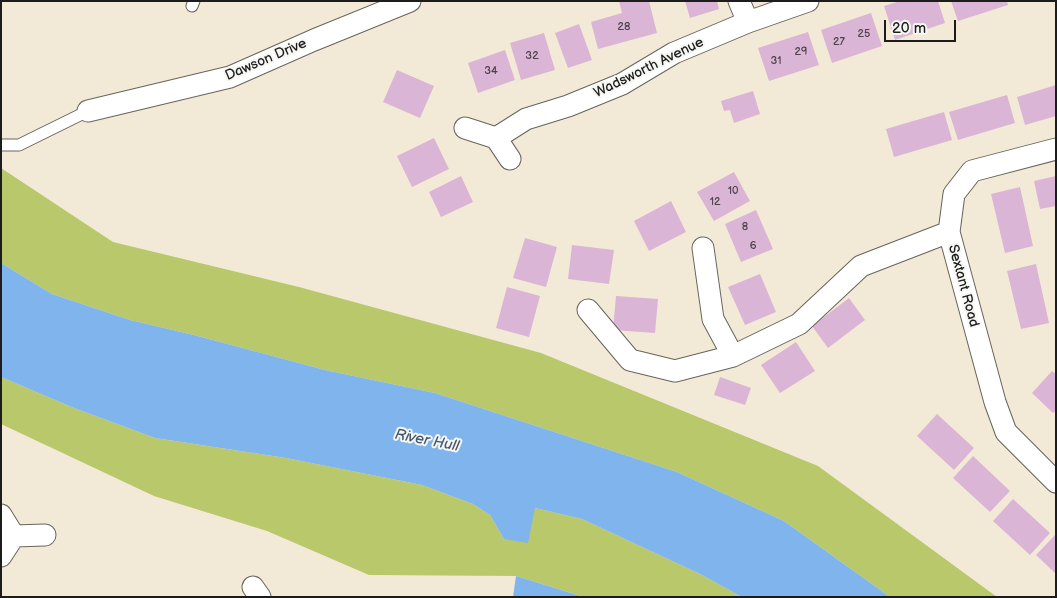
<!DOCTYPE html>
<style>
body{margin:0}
#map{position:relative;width:1057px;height:598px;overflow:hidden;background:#f2ead7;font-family:"Balsamiq Sans",sans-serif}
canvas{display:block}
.frame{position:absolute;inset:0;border:2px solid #1c1c1c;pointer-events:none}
.scale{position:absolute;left:884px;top:20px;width:72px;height:22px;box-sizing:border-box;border:2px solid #1c1c1c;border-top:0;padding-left:6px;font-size:15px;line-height:18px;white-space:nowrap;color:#1c1c1c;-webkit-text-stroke:4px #f6f6f2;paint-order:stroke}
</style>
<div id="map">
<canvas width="1057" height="598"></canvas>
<div class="frame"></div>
<div class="scale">20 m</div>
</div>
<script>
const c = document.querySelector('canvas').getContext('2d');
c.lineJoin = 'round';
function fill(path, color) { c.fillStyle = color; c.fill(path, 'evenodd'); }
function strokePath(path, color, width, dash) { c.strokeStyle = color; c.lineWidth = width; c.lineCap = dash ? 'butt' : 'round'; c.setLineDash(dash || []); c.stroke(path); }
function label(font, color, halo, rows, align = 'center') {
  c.font = font + ' "Balsamiq Sans",sans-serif'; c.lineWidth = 4; c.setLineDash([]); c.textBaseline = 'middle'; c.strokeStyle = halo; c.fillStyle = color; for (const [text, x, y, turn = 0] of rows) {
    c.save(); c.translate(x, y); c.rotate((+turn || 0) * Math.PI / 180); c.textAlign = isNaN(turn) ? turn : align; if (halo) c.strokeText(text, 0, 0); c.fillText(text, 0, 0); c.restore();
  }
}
fill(new Path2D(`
 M1 168 113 242 299 287 541 353 818 466 997 597H890L784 521 677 472 435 393 325 370 194 335 130 320 52 294 1 263Z
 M1 377 74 408 155 438 286 458 422 485 473 504 490 515 504 539 535 508 582 519 700 574 742 597H584L516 576 369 575 267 531 154 496 1 424Z`), '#b8c86a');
fill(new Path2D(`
 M1 263 52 294 130 320 194 335 325 370 435 393 677 472 784 521 890 597H742L700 574 582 519 535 508 528 543 504 539 490 515 473 504 422 485 286 458 155 438 74 408 1 377Z
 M516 576 584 597H513Z`), '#80b4ed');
fill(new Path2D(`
 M619 1H649L657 33 598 49 591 22 622 13Z
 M685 1H717L719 9 690 18Z
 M900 1H938L945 23 895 40 884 6Z
 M951 1H1007L1008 5 958 21Z
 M871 13 882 46 832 63 821 30Z
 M579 24 592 60 568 68 555 33Z
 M808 32 819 65 769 81 758 48Z
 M544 33 555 70 521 80 510 43Z
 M505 50 515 80 478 93 468 63Z
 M397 70 434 86 420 118 383 102Z
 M1056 85V116L1025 125 1017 97Z
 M753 91 760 114 734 123 730 110 724 111 721 101Z
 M1007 95 1015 123 958 140 949 112Z
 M944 112 952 140 894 157 886 129Z
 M434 138 449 169 412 187 397 156Z
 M734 172 750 201 714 221 697 192Z
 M461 176 473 202 441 217 429 192Z
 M1056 176V206L1040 209 1034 181Z
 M1020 187 1033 246 1005 253 991 194Z
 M671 201 686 232 649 251 634 221Z
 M756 210 773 249 741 262 725 224Z
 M525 238 557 247 546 287 513 278Z
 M572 245 614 250 609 284 568 279Z
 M1036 264 1049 323 1021 329 1007 271Z
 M760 274 776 312 745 325 728 287Z
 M507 287 540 296 529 337 496 328Z
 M616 296 658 299 655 333 613 330Z
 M849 298 865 320 828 348 812 326Z
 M796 342 815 371 780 393 761 365Z
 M1052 371 1056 374V410L1053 413 1032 393Z
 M720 377 751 388 745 405 714 395Z
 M937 414 974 448 954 470 917 436Z
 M973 456 1010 491 990 512 953 478Z
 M1013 499 1050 533 1030 555 993 521Z
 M1056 534V574L1036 555Z`), '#dbb5d5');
const lane = new Path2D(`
 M192 6 194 1
 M1 145H19L88 111`);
const street = new Path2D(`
 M739 1 748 22
 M88 111 230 77 314 40 410 1
 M465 128 496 138 510 159
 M496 138 526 119 568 106 622 84 674 53 748 22 808 1
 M1056 149 972 171 954 194 949 232 995 402 1006 432 1056 482
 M703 248 713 319 733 356
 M588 310 630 360 675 371 733 356 799 324 861 266 949 232
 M1 515 14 536 45 535
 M1 556 14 536
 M253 587 260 597`);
strokePath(lane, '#67645d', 13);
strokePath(street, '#67645d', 23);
strokePath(lane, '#fff', 11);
strokePath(street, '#fff', 21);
label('11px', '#4c424a', null, [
 ["28",624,27],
 ["25",864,34],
 ["27",839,42],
 ["29",801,52],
 ["32",532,56],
 ["31",776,61],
 ["34",491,71],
 ["10",733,191],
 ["12",715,202],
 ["8",745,227],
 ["6",753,246]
]);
label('14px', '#1c1c1c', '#f6f6f2', [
 ["Dawson Drive",266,60,-23],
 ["Wadsworth Avenue",649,68,-26],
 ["Sextant Road",963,286,75]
]);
label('italic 15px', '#445970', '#f6f6f2', [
 ["River Hull",427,441,11]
]);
</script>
